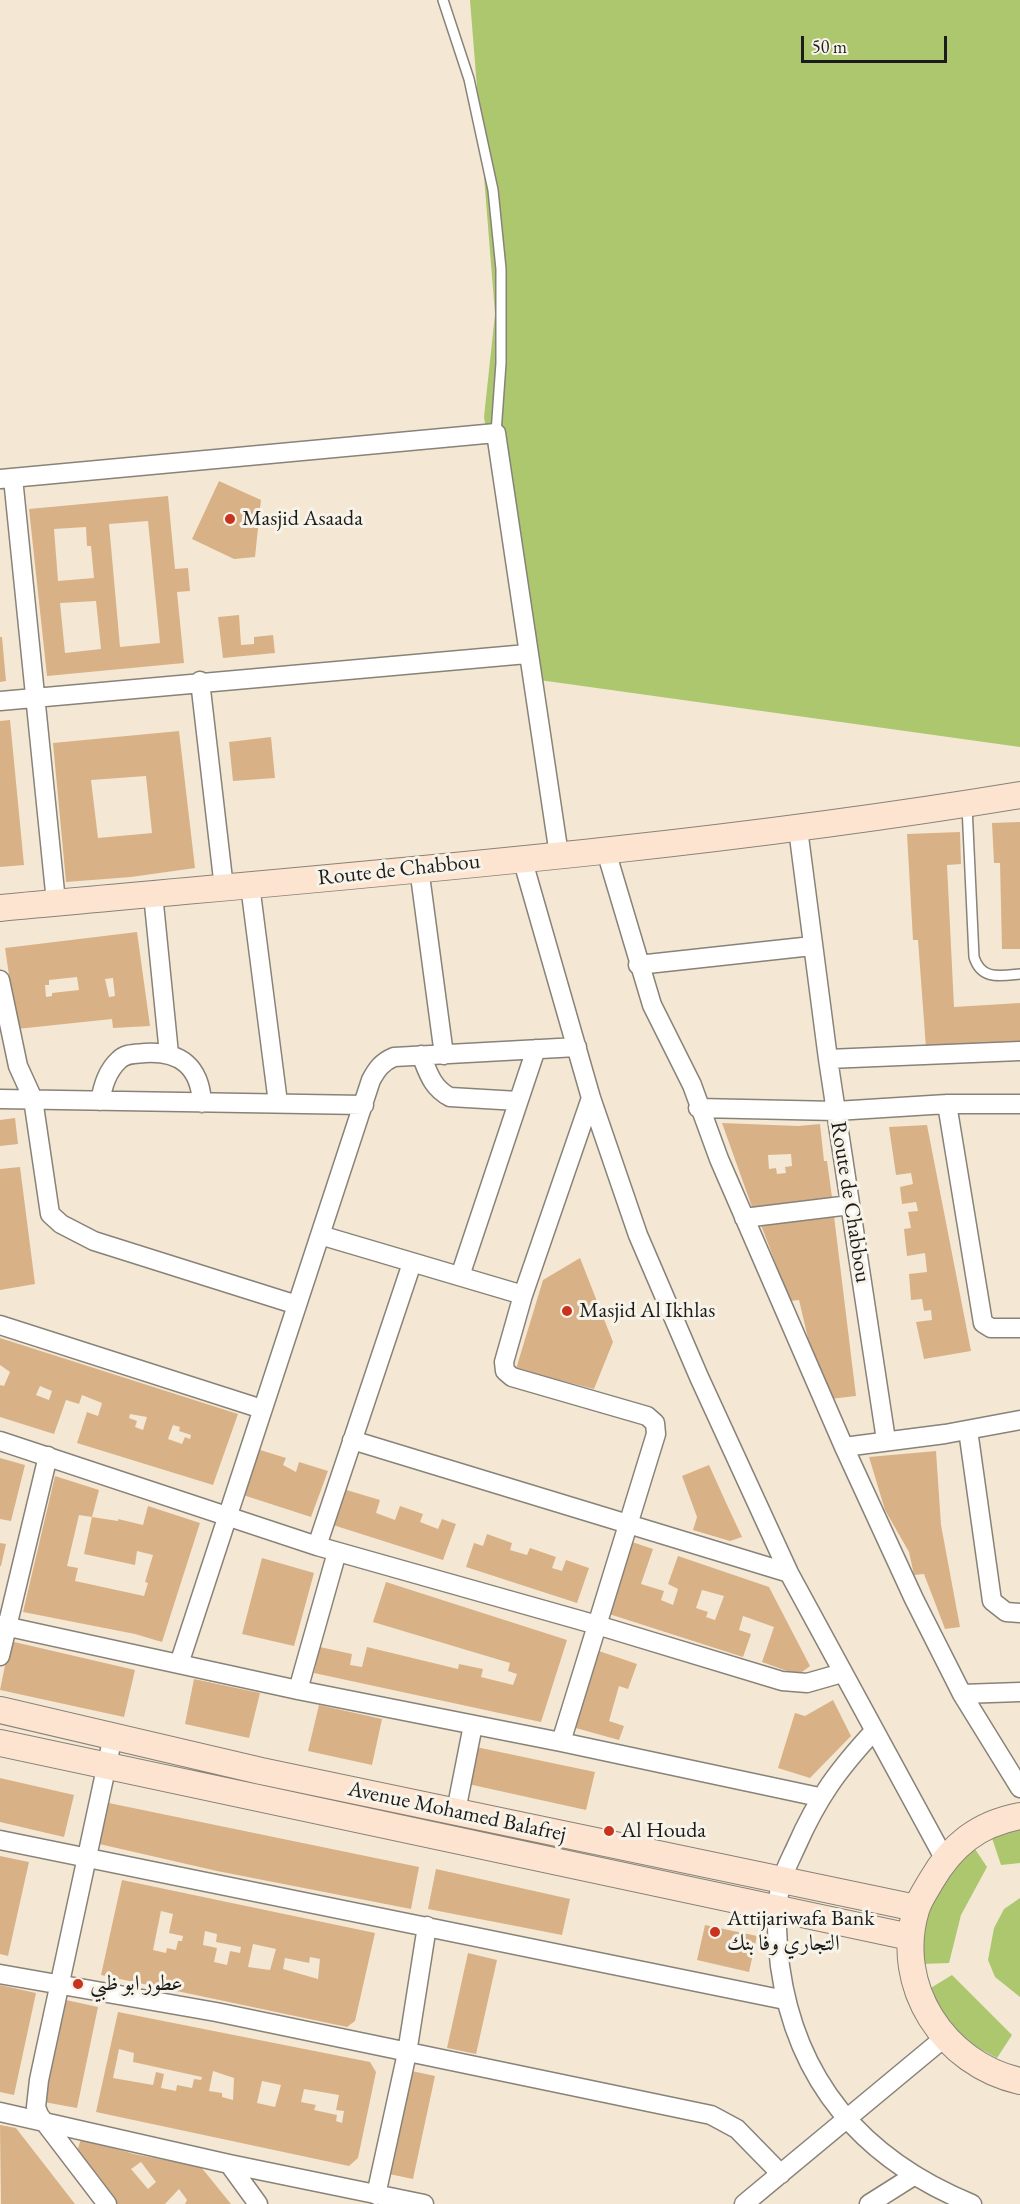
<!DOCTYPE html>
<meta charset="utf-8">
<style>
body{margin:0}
#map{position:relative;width:1020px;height:2204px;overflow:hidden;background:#f4e8d4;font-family:"EB Garamond",serif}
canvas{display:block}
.scale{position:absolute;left:801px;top:36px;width:146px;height:27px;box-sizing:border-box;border:3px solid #1c1c1c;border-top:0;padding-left:8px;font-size:18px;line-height:21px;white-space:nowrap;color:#1c1c1c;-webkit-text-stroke:4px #f7f3e8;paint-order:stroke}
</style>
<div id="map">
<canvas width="1020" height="2204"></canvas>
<div class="scale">50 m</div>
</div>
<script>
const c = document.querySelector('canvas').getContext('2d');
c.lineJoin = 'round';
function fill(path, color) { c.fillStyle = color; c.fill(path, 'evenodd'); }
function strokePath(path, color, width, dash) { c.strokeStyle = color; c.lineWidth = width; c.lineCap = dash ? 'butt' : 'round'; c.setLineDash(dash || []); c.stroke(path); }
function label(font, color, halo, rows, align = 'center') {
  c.font = font + ' "EB Garamond",Amiri,serif'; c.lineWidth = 6; c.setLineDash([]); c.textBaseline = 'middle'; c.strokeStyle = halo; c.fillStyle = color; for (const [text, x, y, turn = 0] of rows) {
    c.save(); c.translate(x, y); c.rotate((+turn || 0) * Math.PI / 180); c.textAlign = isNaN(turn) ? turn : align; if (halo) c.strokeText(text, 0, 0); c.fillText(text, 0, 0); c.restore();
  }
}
fill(new Path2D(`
 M470 0H1020V747L525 678 484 417 495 314Z
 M1014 1828H1020V1863L1001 1865 992 1838Z
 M973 1846 987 1867 961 1915 949 1963 922 1964 923 1905Z
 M1020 1898V1997L995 1977 988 1960 994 1928 1004 1909Z
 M952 1975 1012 2035 997 2058 947 2031 929 1989Z`), '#acc76e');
fill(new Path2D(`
 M219 481 261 500 255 557 234 559 192 539Z
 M168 496 175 569 188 568 190 591 177 592 184 663 47 676 29 509ZM148 521 160 643 120 647 109 524ZM86 527 87 546H91L94 578 58 581 54 529ZM96 601 101 649 65 653 60 603Z
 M239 615 241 645 254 644V637L273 635 275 653 223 658 218 617Z
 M0 637H2L6 681 0 682Z
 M10 720 24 865 0 867V721Z
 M179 731 195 868 131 877 66 882 53 743ZM146 776 152 833 98 838 91 780Z
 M271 737 275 778 233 781 229 742Z
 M1020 822V949H1002L1000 863H994L992 823Z
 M960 832 961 864 947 865 954 1007 1020 1003V1043L926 1048 918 940H913L907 834Z
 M137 932 150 1026 113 1028 112 1019 17 1029 5 948ZM77 977 79 990 52 993V996L46 997 45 985H49V980ZM113 978 115 996 109 997 105 979Z
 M15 1118 18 1144 0 1146V1120Z
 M722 1123 798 1126 820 1124 824 1161H827L832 1197 752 1207ZM791 1154 792 1166 785 1167 786 1173 777 1174 776 1168 769 1169 768 1155Z
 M927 1125 971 1351 924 1359 916 1322 932 1320 931 1310 924 1311 922 1299 911 1300 909 1274 927 1272 925 1253 907 1256 904 1229 911 1228 908 1212 918 1211 916 1202 902 1204 900 1187 913 1184 911 1173 896 1175 889 1127Z
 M20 1167 35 1284 0 1290V1169Z
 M834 1216 856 1396 830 1399 820 1367 815 1368 799 1300 790 1301 761 1225Z
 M580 1258 613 1342 594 1389 516 1369 543 1280Z
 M0 1338 238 1414 213 1485 77 1443 87 1412 98 1416 102 1403 82 1395 79 1404 66 1400 54 1434 0 1417V1385L4 1386 10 1372 0 1365ZM40 1386 52 1391 49 1400 36 1395ZM130 1414 147 1417 143 1430 135 1427 137 1421 129 1418ZM173 1425 180 1427 179 1431 191 1435 190 1439 185 1437 182 1444 168 1439Z
 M257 1449 286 1458 283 1465 296 1472 299 1462 328 1471 311 1517 243 1495Z
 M936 1451 941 1525 960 1627 945 1629 924 1574 914 1575 909 1552 885 1510 869 1457Z
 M0 1458 25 1465 11 1521 0 1519Z
 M709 1465 728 1507 742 1537 730 1541 693 1530 697 1517 682 1476Z
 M55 1476 99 1490 92 1517 79 1515 67 1566 78 1568 75 1581 144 1596 148 1583 145 1582 153 1555 137 1551 135 1565 84 1554 92 1517 118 1521V1519L143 1525 148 1506 200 1523 162 1642 135 1634 23 1612Z
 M343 1489 380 1500 376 1513 395 1520 400 1506 423 1514 420 1522 438 1529 442 1519 456 1524 443 1560 333 1525Z
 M487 1534 512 1543 510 1550 527 1555 530 1548 556 1557 552 1568 562 1571 566 1560 589 1568 577 1603 466 1567 474 1543 483 1546Z
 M629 1541 653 1549 641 1584 664 1591 661 1600 673 1605 678 1589 668 1584 678 1556 769 1587 810 1666 798 1675 762 1662 774 1627 743 1616 739 1630 751 1634 743 1657 606 1613ZM702 1590 724 1596 715 1620 706 1617 708 1612 696 1608Z
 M0 1543 6 1544 1 1566H0Z
 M262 1558 314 1573 294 1646 242 1634Z
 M386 1582 567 1640 541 1722 314 1673 320 1647 352 1654 350 1665 362 1667 367 1647 458 1669 459 1664 483 1669 481 1677 513 1685 517 1674 508 1671 510 1663 373 1622Z
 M10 1641 135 1670 124 1717 0 1690Z
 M596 1650 637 1664 628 1689 619 1686 609 1721 624 1726 619 1740 572 1727Z
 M194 1679 260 1693 249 1738 185 1724Z
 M833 1700 851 1736 810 1778 778 1768 795 1713 805 1716Z
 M319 1705 382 1719 372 1765 308 1751Z
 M476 1747 595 1772 586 1810 468 1784Z
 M0 1778 74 1795 64 1837 0 1822Z
 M104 1802 419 1867 411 1909 217 1871 95 1843Z
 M0 1856 29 1862 8 1956 0 1954Z
 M436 1869 570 1899 562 1935 428 1909Z
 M122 1880 375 1933 355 2021 347 2027 101 1975ZM161 1911 173 1914 169 1933 183 1936 182 1941H178L176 1950 167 1948 166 1953 153 1950ZM205 1931 217 1934 216 1942 241 1947 240 1953 230 1951 227 1965 214 1962 217 1948 203 1945ZM253 1944 276 1949 270 1970 248 1967ZM310 1957 320 1959 318 1979 283 1969 285 1958 309 1963Z
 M705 1925 757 1936 749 1972 697 1960Z
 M468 1953 497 1960 476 2054 447 2048Z
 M0 1985 36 1993 14 2095 0 2092Z
 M66 2000 98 2007 77 2108 44 2102Z
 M118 2012 370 2062 376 2072 358 2158 349 2166 96 2112ZM119 2049 134 2053 133 2062 202 2077 201 2080 194 2079 192 2088 177 2085 176 2091 161 2088 164 2074 156 2072 153 2085 113 2078ZM213 2071 234 2078 233 2100 222 2097V2093L209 2091ZM262 2081 281 2085 275 2107 257 2103ZM304 2089 339 2095 336 2110 344 2111 342 2123 336 2121 337 2115 314 2110 316 2105 301 2102Z
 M412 2071 435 2076 413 2179 389 2174Z
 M0 2125 16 2128 75 2204H1Z
 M81 2139 134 2154 201 2167 231 2204H185L187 2200 179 2189 165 2204H116L76 2155ZM141 2162 156 2182 148 2189 131 2169Z`), '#d9b187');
const lane = new Path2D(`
 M443 0 469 79 493 190 501 269V363L496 433
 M967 806 974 957C981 980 999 976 1020 974`);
const street = new Path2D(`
 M13 478 56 902
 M0 479 496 433 559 855
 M200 681 224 888
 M0 701 527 654
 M798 829 828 1059 886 1440
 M606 851 652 1005 692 1085 719 1159 844 1447 914 1599 962 1694
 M522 858 591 1098 638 1235 699 1377 789 1573 944 1858
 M419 868 444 1055
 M250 885 278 1103
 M153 894 169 1054
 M638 965 812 946
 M0 980 18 1066 33 1099 50 1214 61 1224 94 1241 297 1305
 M421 1055C428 1072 432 1088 450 1097L518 1101
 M828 1059 1020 1051
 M0 1099 364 1105
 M100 1101C103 1086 107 1071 119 1060 126 1053 135 1054 145 1053 181 1051 200 1067 202 1103
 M947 1104 983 1323 991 1328H1020
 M698 1108 836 1111 947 1104H1020
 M744 1218 850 1205
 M320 1235 523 1295
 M460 1276 536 1049
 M0 1325 262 1409
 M968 1430 992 1601 1006 1612 1020 1613
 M352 1440 789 1573
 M0 1441 317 1546 597 1625 782 1681 807 1683 842 1673
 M844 1447 945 1434 1020 1420
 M317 1546 412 1263
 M0 1625 298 1690 561 1742 819 1797
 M0 1656 48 1456
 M179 1664 371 1080C377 1069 382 1062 394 1057L577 1047
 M298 1690 337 1552
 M1020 1692 962 1694 1020 1788
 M874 1731C838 1770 818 1797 796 1847 791 1858 785 1869 782 1880 774 1908 777 1938 780 1966 796 2082 864 2160 972 2204
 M561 1742 656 1434 655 1423 647 1416 512 1377 505 1371 504 1362 523 1295 591 1098
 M456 1811 473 1725
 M0 1840 785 2000
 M0 1974 216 2012 711 2115 737 2129 781 2174
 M0 2112 229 2164 424 2204
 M229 2164 258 2204
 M376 2195 407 2053 427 1926
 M107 2204 39 2115 36 2107 39 2080 113 1736
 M744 2204 944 2038
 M869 2204 915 2175`);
const secondary = new Path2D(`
 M0 908C341 876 682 851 1020 795
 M0 1710 261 1771 916 1908
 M0 1743 910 1937
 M1020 1816C978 1824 952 1845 931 1881 926 1890 919 1900 916 1910 893 1986 944 2064 1020 2081`);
strokePath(lane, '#888278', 12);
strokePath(street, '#888278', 21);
strokePath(secondary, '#888278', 28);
strokePath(lane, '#fff', 9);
strokePath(street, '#fff', 18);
strokePath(secondary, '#fde4d0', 26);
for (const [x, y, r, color] of [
 [230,519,6,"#c8321e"],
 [567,1311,6,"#c8321e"],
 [609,1831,6,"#c8321e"],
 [715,1932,6,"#c8321e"],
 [78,1984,6,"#c8321e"]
]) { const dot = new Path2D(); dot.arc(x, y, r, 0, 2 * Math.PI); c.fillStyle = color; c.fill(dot); strokePath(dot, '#f7f3e8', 2); }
label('22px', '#1c1c1c', '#f7f3e8', [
 ["Masjid Asaada",242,519],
 ["Masjid Al Ikhlas",579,1311],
 ["Al Houda",621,1831],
 ["Attijariwafa Bank",727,1919],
 ["التجاري وفا بنك",727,1944],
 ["عطور ابو ظبي",90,1984]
], 'left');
label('22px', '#1c1c1c', '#f7f3e8', [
 ["Route de Chabbou",399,870,-6],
 ["Route de Chabbou",850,1202,81],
 ["Avenue Mohamed Balafrej",457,1812,12]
]);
</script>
